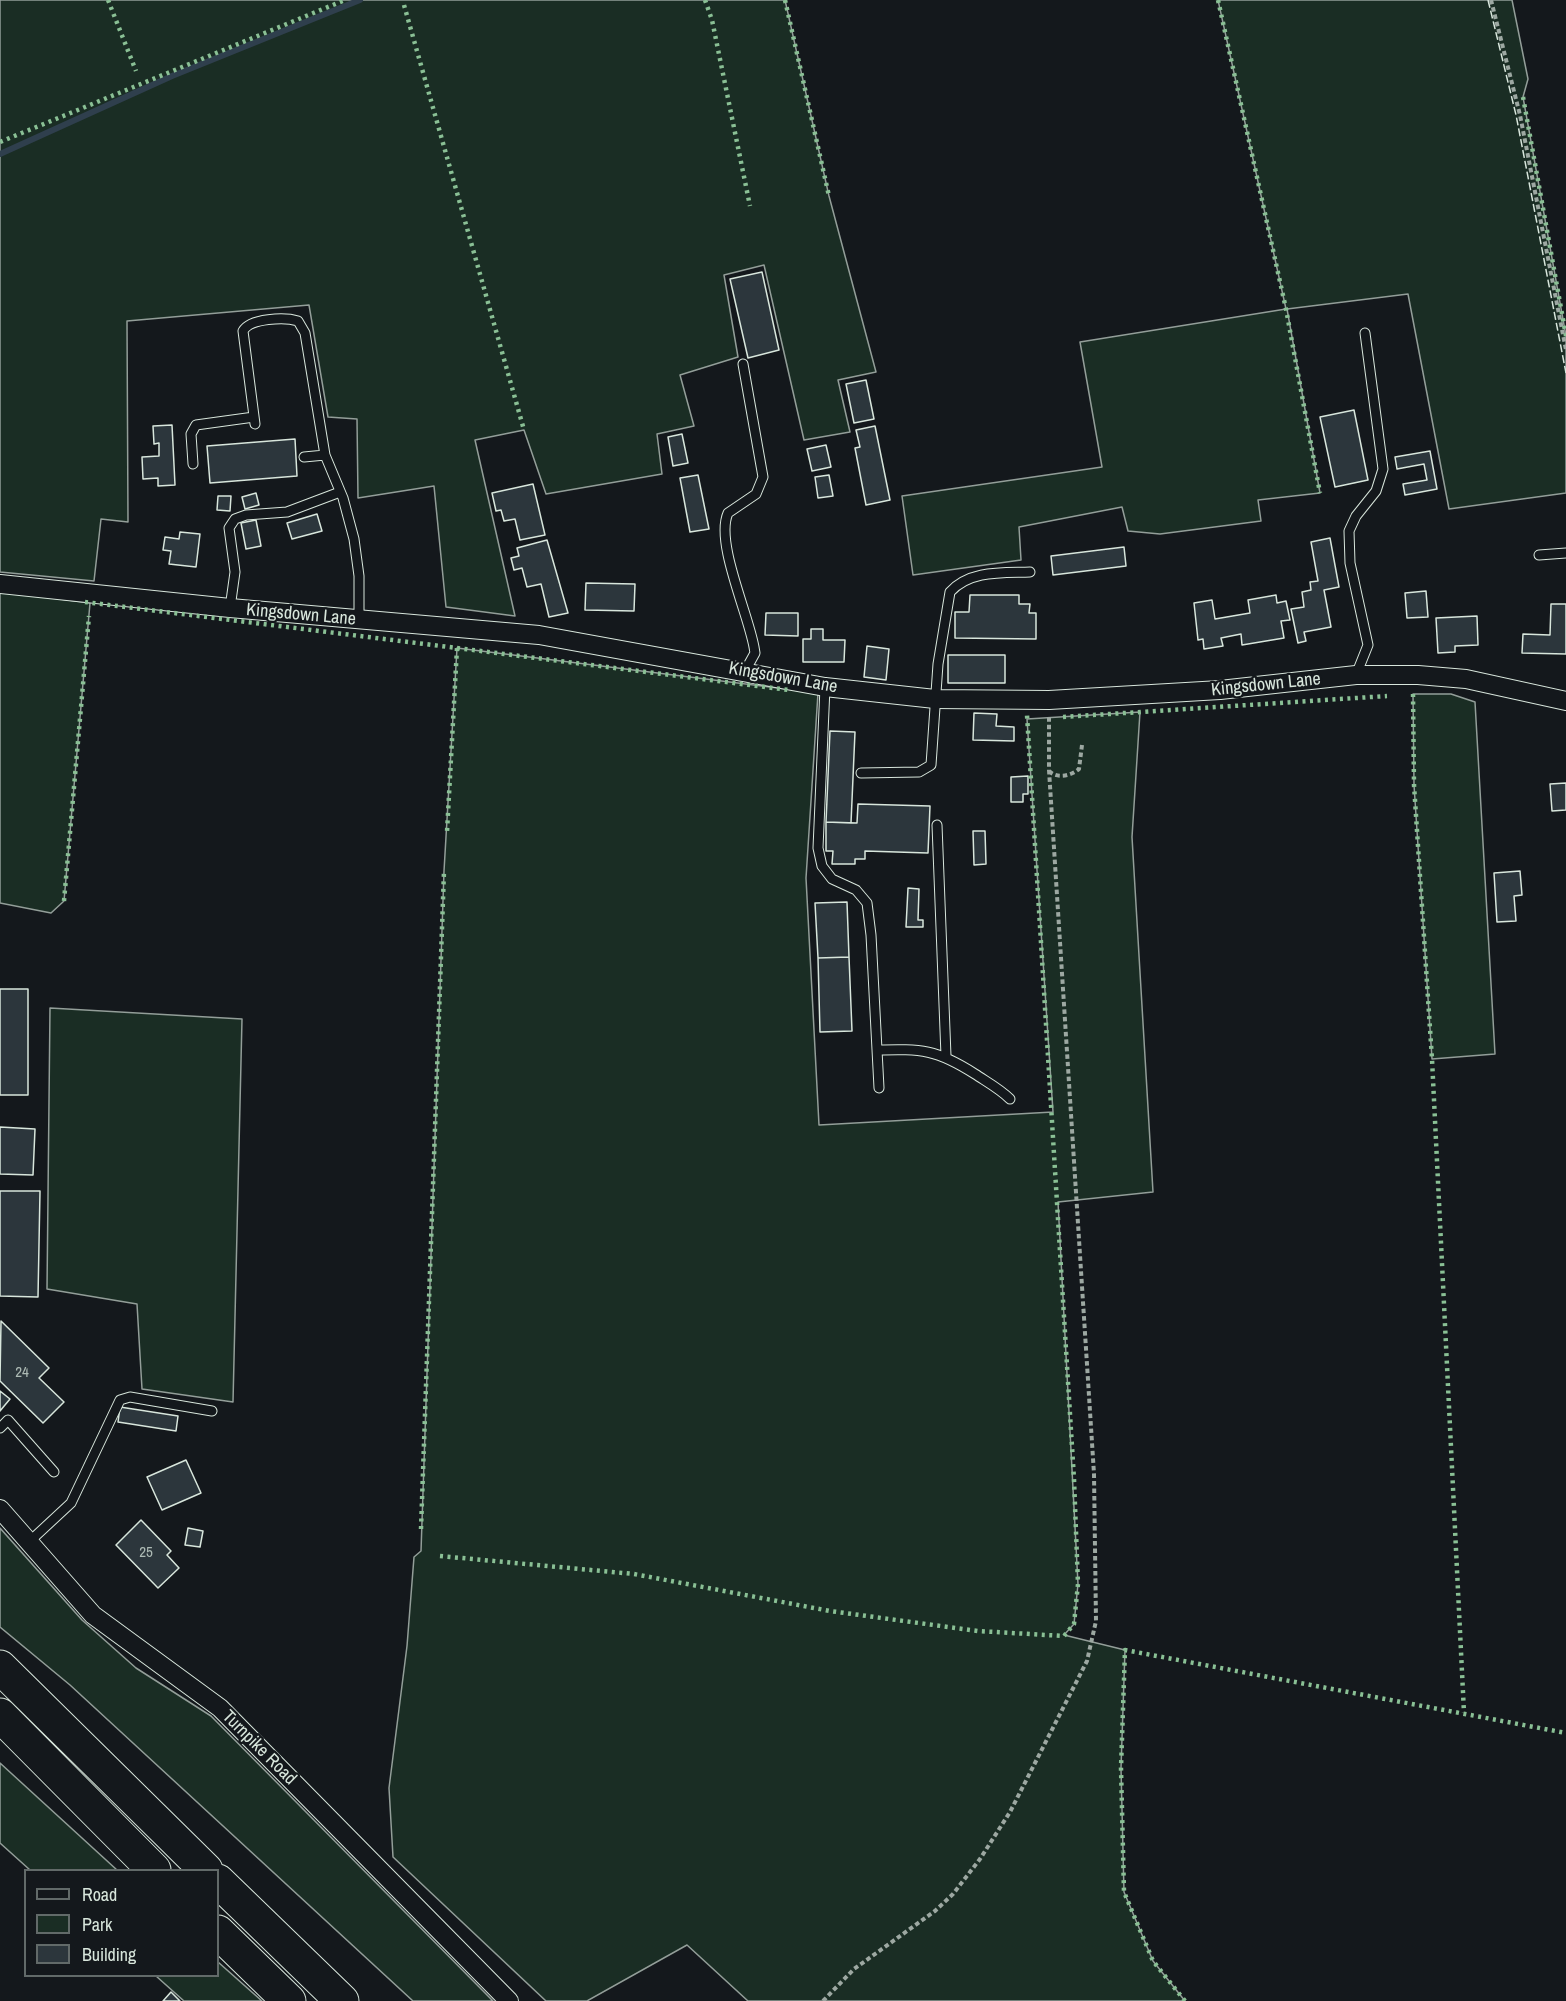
<!DOCTYPE html>
<style>
body{margin:0}
#map{position:relative;width:1566px;height:2001px;overflow:hidden;background:#14181c;font-family:"Archivo Narrow",sans-serif}
canvas{display:block}
.legend{position:absolute;left:24px;top:1869px;width:195px;height:108px;box-sizing:border-box;background:#14181c;border:2px solid #626a69;margin:0;padding:8px 10px;list-style:none;font-size:18px;color:#d8e6dc}
.legend li{display:flex;align-items:center;gap:12px;height:30px}
.legend b{width:30px;border:2px solid #626a69}
</style>
<div id="map">
<canvas width="1566" height="2001"></canvas>
<ul class="legend">
<li><b style="height:8px;background:#14181c"></b>Road</li>
<li><b style="height:16px;background:#1a2d24"></b>Park</li>
<li><b style="height:16px;background:#2c363c"></b>Building</li>
</ul>
</div>
<script>
const c = document.querySelector('canvas').getContext('2d');
c.lineJoin = 'round';
function fill(path, color) { c.fillStyle = color; c.fill(path, 'evenodd'); }
function strokePath(path, color, width, dash) { c.strokeStyle = color; c.lineWidth = width; c.lineCap = dash ? 'butt' : 'round'; c.setLineDash(dash || []); c.stroke(path); }
function label(font, color, halo, rows, align = 'center') {
  c.font = font + ' "Archivo Narrow",sans-serif'; c.lineWidth = 4.5; c.setLineDash([]); c.textBaseline = 'middle'; c.strokeStyle = halo; c.fillStyle = color; for (const [text, x, y, turn = 0] of rows) {
    c.save(); c.translate(x, y); c.rotate((+turn || 0) * Math.PI / 180); c.textAlign = isNaN(turn) ? turn : align; if (halo) c.strokeText(text, 0, 0); c.fillText(text, 0, 0); c.restore();
  }
}
const green = new Path2D(`
 M0 0H785L829 196 876 372 838 380 850 432 804 440 764 265 724 275 738 357 680 375 694 426 657 434 662 474 546 494 524 430 475 440 515 616 446 607 434 486 358 498 357 419 328 417 309 305 127 321 128 522 101 519 94 581 0 572Z
 M1218 0H1512L1528 79 1523 97 1566 336V493L1449 509 1408 294 1287 309 1320 493 1258 500 1261 521 1160 534 1128 531 1122 507 1019 527 1021 560 913 575 902 496 1102 467 1080 342 1286 309Z
 M0 591 90 603 64 901 51 913 0 903Z
 M457 648 818 693 806 878 819 1125 1053 1112 1027 719 1140 712 1132 837 1153 1192 1058 1202 1078 1584 1074 1624 1064 1635 1125 1650 1121 1768 1124 1892 1153 1961 1185 2001H748L687 1945 587 2001H546L393 1857 389 1788 407 1646 414 1557 421 1551 444 871Z
 M1413 694H1451L1475 702 1495 1054 1432 1059 1414 785Z
 M50 1008 242 1019 233 1402 142 1389 137 1304 47 1289Z
 M0 1528 82 1620 136 1668 211 1716 493 2001H413L70 1685 0 1627Z
 M0 1763 117 1870H30L0 1843Z
 M218 1962 262 2001H184L156 1976H218Z`);
fill(green, '#1a2d24');
strokePath(green, '#939e99', 1.5);
strokePath(new Path2D(`
 M0 154 172 76 360 0`), '#2f3f4d', 6);
const building = new Path2D(`
 M762 272 779 350 748 358 730 279Z
 M866 380 874 419 854 423 846 384Z
 M1354 410 1368 480 1335 487 1320 417Z
 M172 425 175 485 158 486V478L143 479 142 457 159 456V443L154 444 153 426Z
 M875 426 890 500 866 505 855 448 860 447 856 430Z
 M682 434 688 463 673 466 668 437Z
 M295 439 297 476 210 483 207 446Z
 M826 445 831 467 812 471 807 449Z
 M1430 451 1437 489 1405 495 1403 484 1427 480 1424 464 1397 469 1395 457Z
 M698 475 709 529 690 532 680 478Z
 M829 475 833 496 818 498 815 477Z
 M533 484 545 535 520 540 515 519 504 521 501 510 496 511 492 493Z
 M256 493 259 505 245 509 242 497Z
 M218 496H231L230 511 217 510Z
 M317 514 322 531 292 539 287 523Z
 M256 520 261 546 246 549 241 523Z
 M180 532 200 534 196 567 169 564 171 551 163 550 165 537 179 539Z
 M1330 538 1339 587 1324 590 1331 627 1304 632 1306 641 1298 643 1291 609 1304 607 1302 592 1311 590 1310 582 1318 581 1311 542Z
 M547 540 568 613 549 617 541 584 527 587 522 568 514 570 511 558 519 556 517 548Z
 M1124 547 1126 566 1053 575 1051 556Z
 M586 583 635 584 634 611 585 610Z
 M1426 591 1428 617 1407 618 1405 593Z
 M970 595H1019V604H1030L1029 613H1036V639L955 638V612H969Z
 M1276 595 1277 603 1286 601 1290 620 1281 621 1284 638 1242 645 1241 634 1221 638 1223 646 1204 649 1203 639 1198 640 1194 603 1212 600 1215 619 1250 613 1248 600Z
 M1551 604H1566V654L1522 653 1523 634 1550 635Z
 M766 613H798V636L765 635Z
 M1477 616 1478 645 1455 646V652L1438 653 1436 618Z
 M811 629H823V640H845L844 662H803V639H811Z
 M867 646 889 649 886 680 864 677Z
 M948 655H1005V683H948Z
 M974 713 997 714 996 726 1014 727V741L973 740Z
 M830 731 855 732 851 823 826 822Z
 M1028 776V794H1023V802H1011V777Z
 M1566 783V810L1552 811 1550 784Z
 M858 804 930 806 928 853 865 851V859H855V864H832L833 851H826V822L857 823Z
 M973 831H985L986 864 974 865Z
 M1520 871 1522 895 1514 896 1516 921 1497 922 1494 873Z
 M908 888 919 889 918 920H923V927H906Z
 M847 902 849 957 818 958 815 903Z
 M849 957 852 1031 820 1032 818 958Z
 M0 989H28V1095H0Z
 M0 1127 35 1129 33 1175 0 1174Z
 M0 1191H40L38 1297 0 1296Z
 M1 1321 49 1368 39 1378 64 1402 43 1423 0 1381Z
 M0 1391 10 1399 0 1411Z
 M120 1407 178 1416 176 1431 118 1422Z
 M186 1460 201 1493 162 1510 147 1477Z
 M141 1520 171 1551 167 1555 179 1568 158 1588 116 1545Z
 M188 1528 203 1531 200 1547 185 1545Z
 M171 1992 180 2001H163Z`);
fill(building, '#2c363c');
strokePath(building, '#d8e6dc', 1.5);
const lane = new Path2D(`
 M743 364 763 477 756 494 728 513C715 542 748 613 754 647L755 653 745 671
 M255 424 243 331C250 318 285 317 298 321L305 333 325 455 343 498 354 539 359 576V620
 M304 457 325 455
 M193 464 191 434 196 425 254 417
 M1539 555 1566 553
 M230 608 235 572 229 528 235 519 246 515 287 512 340 492
 M1356 675 1368 645 1350 563 1349 531 1356 516 1376 491 1383 469 1365 333
 M825 687 818 848 822 866 832 879 856 890 867 903 871 935 879 1088
 M861 773 919 772 931 765 938 664 950 592C970 570 1002 573 1030 572
 M937 825 946 1056
 M877 1050C922 1049 936 1049 975 1074 987 1082 1000 1089 1010 1099
 M0 1428 8 1420 54 1472
 M29 1542 71 1503 120 1400 130 1397 212 1411`);
const street = new Path2D(`
 M0 584 230 608 539 635 825 687 935 699 1049 700 1220 690 1356 675H1418L1466 679 1566 701
 M0 1509 93 1615 220 1708 509 2001`);
const highway = new Path2D(`
 M0 1667 206 1870
 M0 1715 154 1870
 M218 1881 342 2001
 M218 1932 289 2001`);
strokePath(lane, '#d8e6dc', 11);
strokePath(street, '#d8e6dc', 20);
strokePath(highway, '#d8e6dc', 35);
strokePath(new Path2D(`
 M1491 0 1520 115 1566 350
 M1049 771C1057 779 1071 776 1079 769L1082 745
 M823 2001 854 1969 935 1911 953 1894 980 1859 1010 1812 1087 1661 1096 1621 1094 1474 1049 770V717`), '#9da8a2', 4, [4.5, 3]);
strokePath(lane, '#14181c', 9);
strokePath(street, '#14181c', 18);
strokePath(highway, '#14181c', 33);
strokePath(new Path2D(`
 M108 0 136 71
 M705 0 712 20 750 206
 M785 0 829 196
 M1218 0 1286 309 1320 493
 M404 5 524 430
 M1523 97 1566 336
 M0 142 345 0
 M85 602 457 648 447 832
 M457 648 789 690
 M1413 694 1414 785 1432 1059 1464 1713
 M1063 717 1387 696
 M64 901 89 616
 M421 1529 444 871
 M440 1556 634 1574 830 1611 978 1631 1064 1636 1074 1624 1078 1584 1074 1479 1027 715
 M1185 2001 1153 1961 1124 1892 1121 1768 1125 1650 1566 1733`), '#8ac095', 4.5, [3, 4.5]);
strokePath(new Path2D(`
 M1488 0 1516 115 1566 373`), '#d8e6dc', 1.5, [8, 3]);
label('15px', '#adbab4', null, [
 ["24",22,1373],
 ["25",146,1553]
]);
label('18px', '#d8e6dc', '#14181c', [
 ["Kingsdown Lane",301,615,5],
 ["Kingsdown Lane",783,678,10],
 ["Kingsdown Lane",1266,685,-6],
 ["Turnpike Road",259,1748,45]
]);
</script>
